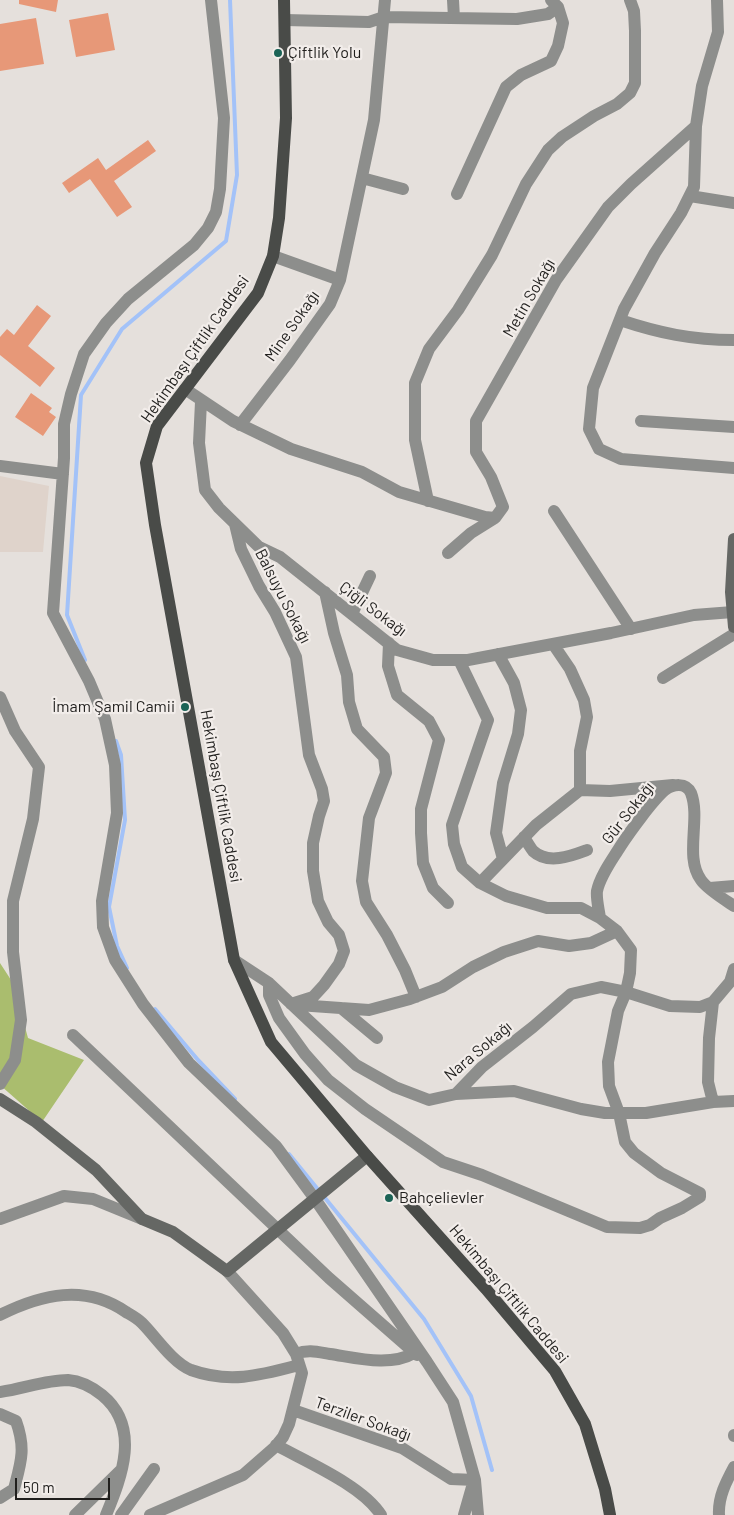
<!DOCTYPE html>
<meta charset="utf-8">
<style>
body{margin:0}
#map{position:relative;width:734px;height:1515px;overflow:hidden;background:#e5e0dc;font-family:Barlow,sans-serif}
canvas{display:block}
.scale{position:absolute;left:15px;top:1478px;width:95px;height:22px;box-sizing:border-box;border:2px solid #201f1d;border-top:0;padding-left:6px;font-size:15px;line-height:18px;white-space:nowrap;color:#201f1d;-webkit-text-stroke:4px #f2edea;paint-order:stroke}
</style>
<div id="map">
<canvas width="734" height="1515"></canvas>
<div class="scale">50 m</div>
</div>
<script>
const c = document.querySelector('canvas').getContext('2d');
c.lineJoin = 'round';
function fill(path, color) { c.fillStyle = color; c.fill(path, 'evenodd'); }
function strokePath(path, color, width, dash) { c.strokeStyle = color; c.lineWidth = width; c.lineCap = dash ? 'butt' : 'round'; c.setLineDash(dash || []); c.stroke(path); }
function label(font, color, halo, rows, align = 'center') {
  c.font = font + ' Barlow,sans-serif'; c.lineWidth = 4.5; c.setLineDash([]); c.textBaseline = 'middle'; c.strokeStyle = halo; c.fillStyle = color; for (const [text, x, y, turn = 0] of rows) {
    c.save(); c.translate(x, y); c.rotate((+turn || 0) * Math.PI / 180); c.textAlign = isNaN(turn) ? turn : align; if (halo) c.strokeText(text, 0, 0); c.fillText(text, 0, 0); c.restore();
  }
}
fill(new Path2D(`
 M0 476 49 486 43 552H0Z`), '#dfd3cb');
fill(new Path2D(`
 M0 963 13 983 28 1038 84 1060 42 1122 0 1085Z`), '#aabd6e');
strokePath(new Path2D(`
 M85 660 67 615 81 395 122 329 226 241 237 175 230 0
 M116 741 121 755 125 820 109 907 117 946 127 968
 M155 1009 198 1060 235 1099
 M289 1154 424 1319 471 1396 492 1470`), '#a3c2f8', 4);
fill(new Path2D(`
 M19 0H58L56 12 19 4Z
 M108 13 115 50 76 57 69 20Z
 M36 18 44 64 0 71V24Z
 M148 140 156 151 114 181 132 207 117 217 90 179 69 193 62 183 98 158 106 170Z
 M37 305 51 316 28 346 55 368 40 387 0 355V337L7 329 14 335Z
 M31 393 52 408 49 412 56 417 43 436 15 417Z`), '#e79878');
strokePath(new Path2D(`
 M211 0 224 118 220 189 216 212 208 228 194 245 128 299 106 323 84 354 71 394 64 424V458L53 613 89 681 105 719 115 765 117 813 102 901 103 927 115 960 143 1004 189 1063 276 1146 315 1199 427 1362 453 1402 475 1480 478 1515
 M453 0 454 18
 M717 0 718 32 702 86 696 126 694 187 681 213 655 253 624 309 593 388 589 429 599 449 621 459 734 468
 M285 20 369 22 384 17 517 19 548 14 558 7 551 0
 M362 178 403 189
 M457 194 506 87 521 75 551 61 558 46 563 23 558 7
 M690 196 734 203
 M273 256 340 280
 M620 320C659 333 692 340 734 340
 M185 389 233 421 291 449 362 472 399 492 485 517 495 518 503 507 491 477 476 452V421L556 280 608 207 631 184 696 126
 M201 402 199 443 205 490 219 508 259 547 280 557 397 650 433 660H468L611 633 694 615 733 612
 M641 421 734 427
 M240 425 290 360 330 304 340 280 374 120 385 0
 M0 466 63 474
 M428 501 415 440V383L429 349 458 310 492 255 526 184 548 150 562 137 594 116 617 104 630 93 635 83V31L634 11 630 0
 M554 511 631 629
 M235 524 241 549 259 586 275 612 296 657 309 755 322 789 324 801 319 816 313 843V871L318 901 328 922 339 935 344 951 339 964 324 985 313 997 291 1004
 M448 553 471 533 495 518
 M325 592 334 633 347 675 349 702 357 729 384 757 386 773 369 818 362 881 366 902 387 935 405 970 416 997
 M352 614 370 576
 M389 643 388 666 397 695 429 721 439 740 421 809V833L423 863 433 888 448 903
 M553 644 570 669 584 700 587 717 580 751V790L610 791 673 785
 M498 654 514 683 521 710 518 734 503 783 496 833 503 859
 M459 660 488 720 452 825 454 844 462 867 480 883 506 896 547 908H581L600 918
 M663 678 734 634
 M0 697 15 731 39 767 33 819 13 901V952L21 1020 15 1060 0 1084
 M524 837C527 842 530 847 533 851 548 865 571 856 587 850
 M480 883 536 825 580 790
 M710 888 734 886
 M234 960 269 983 356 1065 395 1087 429 1100 456 1094 482 1067 533 1027 571 994 601 987 626 992 670 1006 700 1007 713 1002
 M269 983V995L279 1018 305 1054 328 1080 365 1109 443 1162 482 1175 607 1227 640 1228 650 1225 660 1218 682 1208 700 1197V1193L661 1173 634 1153 625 1142 619 1113 609 1086 608 1062 618 1011 626 992 630 973 631 950 617 931 600 918C599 910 596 899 597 891 600 876 612 860 620 847 629 833 653 800 665 790 673 784 686 782 691 793 701 819 684 857 701 880 707 889 725 900 734 906
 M298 1005 369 1010 410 999 442 987 473 967 504 952 538 941 569 946 591 943 617 931
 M341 1008 377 1038
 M73 1035 329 1278 417 1355
 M456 1094 514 1091 581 1109 605 1113H646L713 1102 734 1101
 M713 1102 708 1082 709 1038 713 1002 730 982 734 969
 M0 1219 64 1196 93 1199 142 1219
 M0 1315C42 1294 85 1284 126 1312 131 1315 137 1318 142 1323 156 1337 172 1362 191 1370 230 1384 261 1375 299 1365
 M296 1354C308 1349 318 1352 330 1354 357 1358 390 1367 414 1353
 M0 1392C23 1389 45 1380 68 1380 81 1381 92 1387 102 1395 141 1427 122 1476 106 1515
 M293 1410 402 1448 451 1479 475 1480
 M0 1414 16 1421C26 1449 21 1462 14 1489L0 1498
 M734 1435V1436
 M276 1445C307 1462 363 1486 381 1515
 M75 1515 122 1469
 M121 1515 154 1469
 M150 1515 243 1475 275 1447 283 1437 289 1424 302 1373 296 1354 283 1333 227 1271
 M464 1515 472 1487
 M719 1515C718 1497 726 1482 734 1467`), '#8d8e8c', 12);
strokePath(new Path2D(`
 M734 539 731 592 734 627
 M0 1099 36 1122 96 1170 142 1219 173 1232 227 1271 367 1156`), '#656764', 12);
strokePath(new Path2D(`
 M284 0 286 118 279 218 273 256 258 293 157 426 146 463 155 525 234 960 271 1042 367 1156 486 1289 555 1371 585 1424 605 1489 610 1515`), '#494b48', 12);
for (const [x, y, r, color] of [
 [278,53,5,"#1b6356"],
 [185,707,5,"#1b6356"],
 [389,1198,5,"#1b6356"]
]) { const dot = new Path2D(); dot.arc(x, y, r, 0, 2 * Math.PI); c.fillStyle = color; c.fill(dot); strokePath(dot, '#f2edea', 2); }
label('16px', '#201f1d', '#f2edea', [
 ["Çiftlik Yolu",288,53],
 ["İmam Şamil Camii",175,707,"right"],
 ["Bahçelievler",399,1198]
], 'left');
label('16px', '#201f1d', '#f2edea', [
 ["Metin Sokağı",529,298,-60],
 ["Mine Sokağı",292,326,-55],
 ["Hekimbaşı Çiftlik Caddesi",195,349,-55],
 ["Balsuyu Sokağı",283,596,63],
 ["Çiğli Sokağı",373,609,37],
 ["Hekimbaşı Çiftlik Caddesi",221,796,80],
 ["Gür Sokağı",628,813,-52],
 ["Nara Sokağı",478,1051,-40],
 ["Hekimbaşı Çiftlik Caddesi",509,1294,50],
 ["Terziler Sokağı",363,1419,20]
]);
</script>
